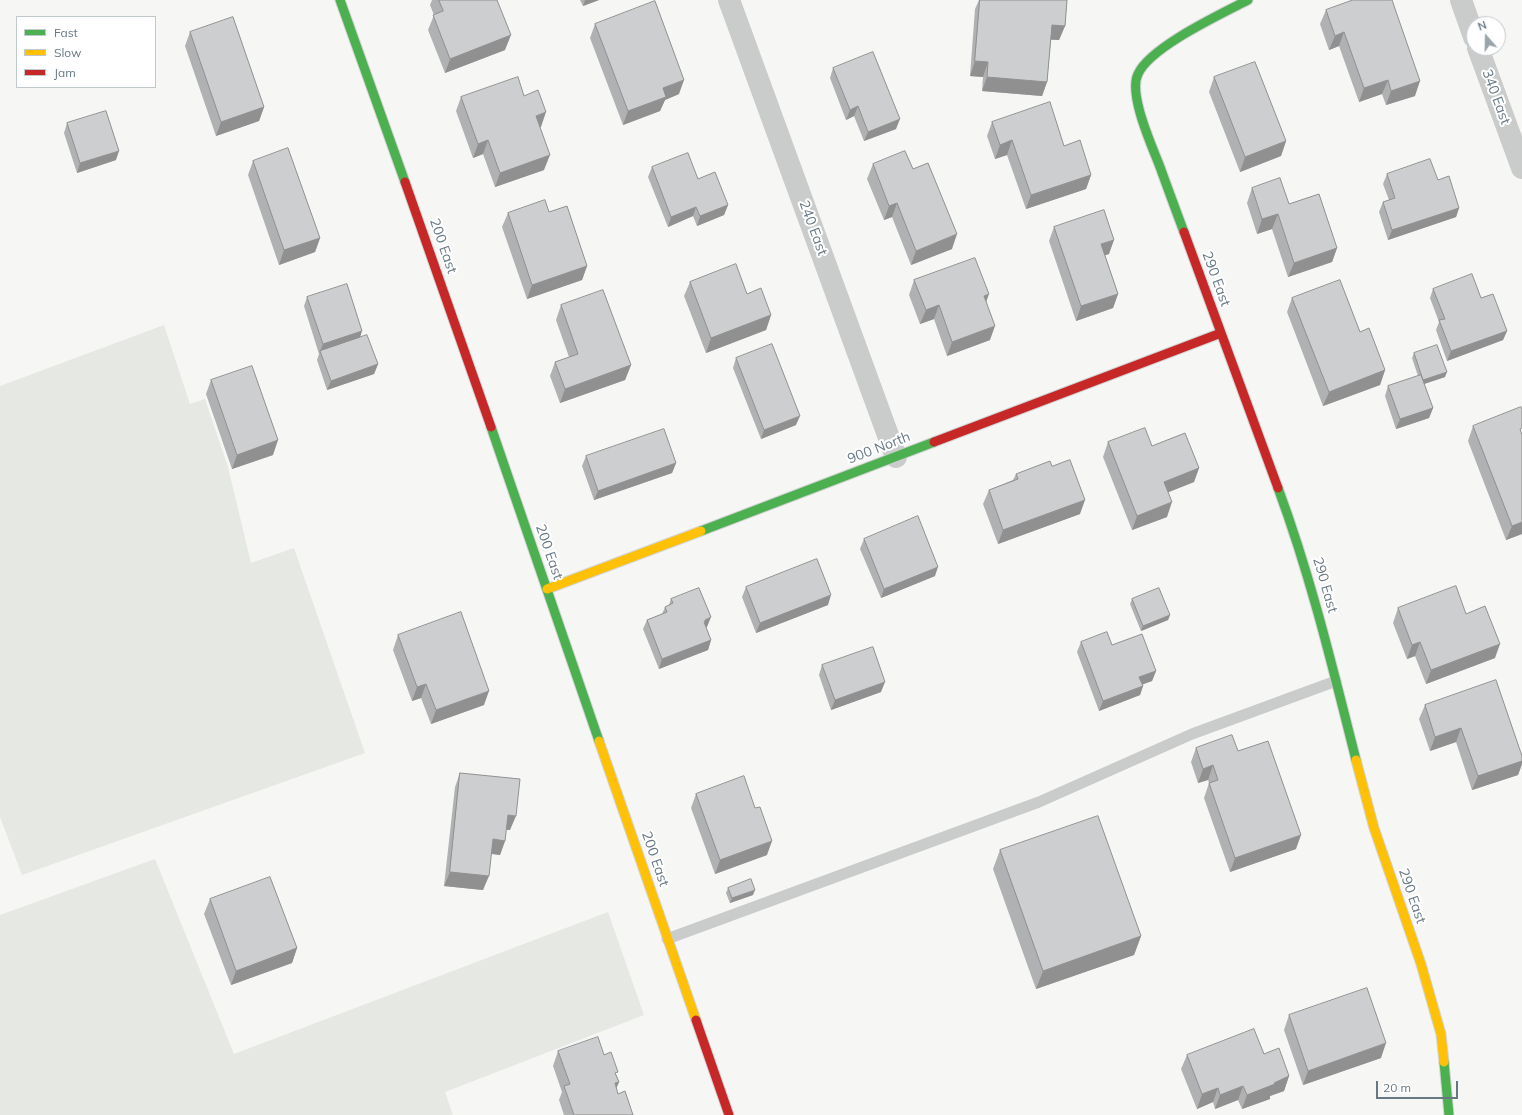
<!DOCTYPE html>
<style>
body{margin:0}
#map{position:relative;width:1522px;height:1115px;overflow:hidden;background:#f6f6f5;font-family:Mulish,sans-serif}
canvas{display:block}
.legend{position:absolute;left:16px;top:16px;width:140px;height:72px;box-sizing:border-box;background:#fff;border:1px solid #c2c9cd;margin:0;padding:5px 7px;list-style:none;font-size:12px;color:#677883}
.legend li{display:flex;align-items:center;gap:8px;height:20px}
.legend b{width:20px;border:1px solid #c2c9cd}
.north{position:absolute;left:1466px;top:16px;width:40px;height:40px;box-sizing:border-box;background:#fff;border:1px solid #c2c9cd;border-radius:50%;rotate:340deg;font-size:11px;font-weight:700;line-height:16px;text-align:center;color:#677883}
.north::after{content:'';display:block;margin:auto;width:14px;height:18px;background:#99a4ab;clip-path:polygon(50% 0,100% 100%,50% 72%,0 100%)}
.scale{position:absolute;left:1376px;top:1081px;width:82px;height:18px;box-sizing:border-box;border:2px solid #677883;border-top:0;padding-left:5px;font-size:12px;line-height:14px;white-space:nowrap;color:#677883;-webkit-text-stroke:3px #fff;paint-order:stroke}
</style>
<div id="map">
<canvas width="1522" height="1115"></canvas>
<ul class="legend">
<li><b style="height:5px;background:#4caf50"></b>Fast</li>
<li><b style="height:5px;background:#ffc107"></b>Slow</li>
<li><b style="height:5px;background:#c62828"></b>Jam</li>
</ul>
<div class="north">N</div>
<div class="scale">20 m</div>
</div>
<script>
const c = document.querySelector('canvas').getContext('2d');
c.lineJoin = 'round';
function fill(path, color) { c.fillStyle = color; c.fill(path, 'evenodd'); }
function strokePath(path, color, width, dash) { c.strokeStyle = color; c.lineWidth = width; c.lineCap = dash ? 'butt' : 'round'; c.setLineDash(dash || []); c.stroke(path); }
function label(font, color, halo, rows, align = 'center') {
  c.font = font + ' Mulish,sans-serif'; c.lineWidth = 4; c.setLineDash([]); c.textBaseline = 'middle'; c.strokeStyle = halo; c.fillStyle = color; for (const [text, x, y, turn = 0] of rows) {
    c.save(); c.translate(x, y); c.rotate((+turn || 0) * Math.PI / 180); c.textAlign = isNaN(turn) ? turn : align; if (halo) c.strokeText(text, 0, 0); c.fillText(text, 0, 0); c.restore();
  }
}
fill(new Path2D(`
 M164 325 190 404 205 399 228 467 251 563 294 548 365 753 22 875 0 817V386Z
 M155 859 234 1054 608 912 644 1015 445 1092 453 1115H0V915Z`), '#e6e8e3');
const fast = new Path2D(`
 M340 0 405 182
 M1184 232C1176 211 1168 189 1160 167 1152 146 1128 94 1138 74 1150 47 1221 14 1248 0
 M491 427 599 741
 M1278 488C1311 577 1333 669 1356 760
 M701 531 934 442
 M1444 1062 1449 1115`);
const slow = new Path2D(`
 M547 589 701 531
 M599 741 696 1020
 M1356 760 1374 828 1421 964 1441 1034 1444 1062`);
const jam = new Path2D(`
 M405 182 491 427
 M1184 232 1278 488
 M934 442 1221 333
 M696 1020 729 1115`);
strokePath(fast, '#d2d3d4', 11);
strokePath(slow, '#d2d3d4', 11);
strokePath(jam, '#d2d3d4', 11);
strokePath(new Path2D(`
 M667 939 1039 802 1192 734 1336 681`), '#cacccc', 11);
strokePath(new Path2D(`
 M729 0 896 457
 M1461 0 1474 37
 M1478 48 1522 168`), '#cacccc', 22);
strokePath(fast, '#4caf50', 9);
strokePath(slow, '#ffc107', 9);
strokePath(jam, '#c62828', 9);
fill(new Path2D(`
 M432 0H497L505 50 445 73 428 30 434 15 430 5Z
 M580 0H599L583 6Z
 M979 0H1067L1065 26 1059 40H1051L1047 82 1042 96 982 91 983 77 970 76 975 9Z
 M1326 10 1415 96 1386 105 1382 94 1359 102 1339 46 1329 50 1320 24Z
 M595 24 679 94 665 100 660 111 623 125 590 38Z
 M190 32 264 107 259 121 216 136 185 46Z
 M833 68 896 129 864 141 854 116 846 120 830 78Z
 M1214 77 1286 141 1281 156 1240 172 1209 92Z
 M524 96 541 127H540L544 170 495 187 483 154 473 158 456 111 461 97Z
 M992 122 1064 146 1091 175 1086 189 1026 209 1007 155 995 159 987 136Z
 M67 123 116 160 77 173 64 133Z
 M253 161 320 238 315 252 279 265 248 175Z
 M873 164 913 169 952 249 911 265 892 217 884 220 867 179Z
 M652 167 698 179 728 205 724 215 697 226 693 216 668 227 648 177Z
 M1387 174 1438 180 1459 208 1456 217 1388 240 1379 212 1383 202 1389 200 1383 184Z
 M1252 188 1289 204 1337 248 1332 262 1288 277 1272 229 1257 234 1247 203Z
 M549 212 587 266 582 280 527 299 502 227 508 213Z
 M1054 227 1109 254 1105 255 1118 294 1113 308 1076 321 1049 241Z
 M914 280 986 302 990 340 947 356 934 319 920 324 909 295Z
 M690 282 747 294 771 315 766 330 706 353 684 296Z
 M1433 289 1481 298 1507 331 1503 340 1447 361 1436 330 1439 322 1430 298Z
 M307 297 360 337 378 364 374 374 327 390 317 360 319 354 304 306Z
 M1292 298 1360 332 1385 370 1380 385 1323 406 1287 312Z
 M561 305 631 365 625 380 560 403 550 376 555 362 569 357 556 320Z
 M1414 353 1445 377 1424 384 1433 408 1429 418 1396 429 1385 396 1388 386 1418 376 1412 358Z
 M736 358 796 425 761 439 733 368Z
 M211 380 273 455 232 469 206 394Z
 M1473 426 1522 534 1506 540 1468 441Z
 M1108 442 1152 446 1199 468 1194 482 1168 492 1167 517 1132 530 1103 457Z
 M586 456 676 463 672 473 594 500 582 466Z
 M1052 466 1080 514 998 544 983 504 989 490 1013 480 1016 474Z
 M864 539 935 576 881 598 860 549Z
 M746 587 828 605 756 633 742 597Z
 M671 599 707 627H706L711 640 708 650 659 669 643 629 647 620 662 614 665 607 669 605Z
 M1132 599 1170 615 1168 620 1141 631 1130 604Z
 M1398 608 1466 614 1495 658 1426 684 1415 656 1407 659 1393 623Z
 M398 635 484 705 431 724 421 698 412 701 393 650Z
 M1081 642 1112 645 1156 671 1152 681 1142 684 1143 686 1140 695 1099 711 1077 652Z
 M822 665 881 692 831 710 819 675Z
 M1425 705 1522 756V764L1518 775 1472 790 1456 742 1430 751 1419 719Z
 M1196 748 1238 751 1296 849 1230 872 1204 798 1209 783 1208 780 1198 783 1191 762Z
 M460 773 510 830H506L505 841 500 855 491 854 483 890 444 886 455 787Z
 M696 794 767 855 715 874 691 808Z
 M1000 850 1141 936 1134 955 1036 989 993 869Z
 M728 888 753 895 730 903 726 893Z
 M210 899 297 948 292 963 231 985 204 914Z
 M1289 1015 1381 1058 1303 1085 1284 1030Z
 M558 1051 604 1055 617 1076 619 1082 616 1088 618 1094 633 1115H564L559 1100 562 1092 553 1066Z
 M1264 1054 1289 1076 1284 1091 1270 1096V1099L1242 1109 1238 1100 1215 1109 1213 1102 1197 1109 1181 1069 1187 1055Z`), '#b0b1b2');
fill(new Path2D(`
 M585 0H599L583 6Z
 M1052 25 1065 26 1059 40 1047 39Z
 M1344 32 1339 46 1329 50 1335 36Z
 M511 35 505 50 445 73 450 59Z
 M975 61 988 62 983 77 970 76Z
 M987 77 1047 82 1042 96 982 91Z
 M684 80 679 94 665 100 660 111 623 125 628 111 663 88Z
 M1388 80 1382 94 1359 102 1364 88Z
 M1420 81 1415 96 1386 105 1391 91Z
 M858 106 854 116 846 120 850 110Z
 M264 107 259 121 216 136 221 122Z
 M546 112 541 127 531 130 536 116Z
 M900 119 896 129 864 141 868 132Z
 M488 140 483 154 473 158 478 144Z
 M1012 140 1007 155 995 159 1000 145Z
 M1286 141 1281 156 1240 172 1245 157Z
 M119 151 116 160 77 173 80 163Z
 M550 155 544 170 495 187 500 173Z
 M1091 175 1086 189 1026 209 1031 195Z
 M897 203 892 217 884 220 889 206Z
 M728 205 724 215 697 226 700 216Z
 M696 207 693 216 668 227 671 217Z
 M1459 208 1456 217 1388 240 1392 230Z
 M1278 214 1272 229 1257 234 1262 219Z
 M957 234 952 249 911 265 916 251Z
 M320 238 315 252 279 265 284 250Z
 M1114 240 1109 254 1096 258 1101 244Z
 M1337 248 1332 262 1288 277 1294 263Z
 M587 266 582 280 527 299 532 285Z
 M989 294 984 308V296Z
 M1118 294 1113 308 1076 321 1081 306Z
 M939 305 934 319 920 324 926 310Z
 M771 315 766 330 706 353 711 338Z
 M995 326 990 340 947 356 952 342Z
 M362 331 359 341 320 351 319 354 323 344Z
 M1507 331 1503 340 1447 361 1451 351Z
 M378 364 374 374 327 390 331 381Z
 M631 365 625 380 560 403 565 389Z
 M1385 370 1380 385 1323 406 1329 392Z
 M1447 372 1445 377 1421 385 1423 380Z
 M1433 408 1429 418 1396 429 1400 419Z
 M800 416 796 425 761 439 764 430Z
 M278 440 273 455 232 469 237 455Z
 M676 463 672 473 594 500 598 491Z
 M1199 468 1194 482 1159 496 1164 482Z
 M1085 500 1080 514 998 544 1003 530Z
 M1172 502 1167 517 1132 530 1137 516Z
 M1522 522V534L1506 540 1512 526Z
 M938 567 935 576 881 598 884 589Z
 M831 595 828 605 756 633 760 623Z
 M1170 615 1168 620 1141 631 1143 626Z
 M711 617 707 627 703 629 705 620Z
 M711 640 708 650 659 669 662 659Z
 M1420 642 1415 656 1407 659 1412 645Z
 M1500 644 1495 658 1426 684 1431 670Z
 M1156 671 1152 681 1136 687 1139 677Z
 M885 682 881 692 831 710 835 700Z
 M426 684 421 698 412 701 417 687Z
 M1143 686 1140 695 1099 711 1103 701Z
 M489 691 484 705 431 724 436 710Z
 M1461 728 1456 742 1430 751 1435 737Z
 M1522 761V764L1518 775 1472 790 1478 776Z
 M1213 765 1208 780 1198 783 1203 769Z
 M508 815 516 816 510 830 503 829Z
 M1301 835 1296 849 1230 872 1235 858Z
 M493 839 505 841 500 855 487 853Z
 M772 841 767 855 715 874 720 860Z
 M450 872 489 876 483 890 444 886Z
 M755 890 753 895 730 903 732 898Z
 M1141 936 1134 955 1036 989 1043 971Z
 M297 948 292 963 231 985 236 971Z
 M1386 1043 1381 1058 1303 1085 1308 1071Z
 M1289 1076 1284 1091 1270 1096V1099L1242 1109 1247 1095 1274 1083Z
 M619 1082 613 1096 615 1083Z
 M1243 1086 1238 1100 1215 1109 1220 1095Z
 M1218 1088 1213 1102 1197 1109 1202 1094Z`), '#909091');
const building = new Path2D(`
 M439 0H497L511 35 450 59 433 15 443 11Z
 M980 0H1067L1065 26 1052 25 1047 82 987 77 988 62 975 61Z
 M1353 0H1392L1420 81 1391 91 1388 80 1364 88 1344 32 1335 36 1326 10Z
 M655 1 684 80 663 88 666 97 628 111 595 24Z
 M233 17 264 107 221 122 190 32Z
 M873 52 900 119 868 132 858 106 850 110 833 68Z
 M1255 62 1286 141 1245 157 1214 77Z
 M518 77 524 96 538 90 546 112 536 116 550 155 500 173 488 140 478 144 461 97Z
 M1050 102 1064 146 1080 140 1091 175 1031 195 1012 140 1000 145 992 122Z
 M106 111 119 151 80 163 67 123Z
 M288 148 320 238 284 250 253 161Z
 M905 151 913 169 928 163 957 234 916 251 897 203 889 206 873 164Z
 M688 153 698 179 715 172 728 205 700 216 696 207 671 217 652 167Z
 M1430 159 1438 180 1449 176 1459 208 1392 230 1383 202 1395 198 1387 174Z
 M1280 178 1289 204 1319 194 1337 248 1294 263 1278 214 1262 219 1252 188Z
 M545 200 549 212 567 206 587 266 532 285 508 213Z
 M1104 210 1114 240 1101 244 1118 294 1081 306 1054 227Z
 M975 258 989 294 984 296 995 326 952 342 939 305 926 310 914 280Z
 M736 264 747 294 761 288 771 315 711 338 690 282Z
 M1472 274 1481 298 1493 294 1507 331 1451 351 1439 320 1445 319 1433 289Z
 M1340 280 1360 332 1369 328 1385 370 1329 392 1292 298Z
 M347 284 362 331 323 344 307 297Z
 M603 290 631 365 565 389 555 362 578 354 561 305Z
 M367 335 378 364 331 381 320 351Z
 M772 344 800 416 764 430 736 358Z
 M1437 345 1447 372 1423 380 1414 353Z
 M252 366 278 440 237 455 211 380Z
 M1421 375 1433 408 1400 419 1388 386Z
 M1521 407 1522 409V428L1520 429 1522 435V522L1512 526 1473 426Z
 M1145 428 1152 446 1185 433 1199 468 1164 482 1172 502 1137 516 1108 442Z
 M664 429 676 463 598 491 586 456Z
 M1070 460 1085 500 1003 530 989 490 1018 479 1016 474 1050 461 1052 466Z
 M918 516 938 567 884 589 864 539Z
 M817 559 831 595 760 623 746 587Z
 M1456 586 1466 614 1485 606 1500 644 1431 670 1420 642 1412 645 1398 608Z
 M699 588 711 617 705 620V622H704L711 640 662 659 647 620 667 612 665 607 673 603 671 599Z
 M1159 588 1170 615 1143 626 1132 599Z
 M461 612 489 691 436 710 426 684 417 687 398 635Z
 M1107 632 1112 645 1142 634 1156 671 1139 677 1143 686 1103 701 1081 642Z
 M873 647 885 682 835 700 822 665Z
 M1496 680 1522 756V761L1478 776 1461 728 1435 737 1425 705Z
 M1232 735 1238 751 1268 741 1301 835 1235 858 1209 783 1218 780 1213 765 1203 769 1196 748Z
 M460 773 520 779 516 816 508 815 505 841 493 839 489 876 450 872Z
 M744 776 755 808 760 807 772 841 720 860 696 794Z
 M1098 816 1141 936 1043 971 1000 850Z
 M270 877 297 948 236 971 210 899Z
 M751 879 755 890 732 898 728 888Z
 M1367 988 1386 1043 1308 1071 1289 1015Z
 M1254 1029 1264 1054 1279 1048 1289 1076 1274 1083 1275 1084 1247 1095 1243 1086 1220 1095 1218 1088 1202 1094 1187 1055Z
 M598 1037 604 1055 611 1052 618 1072 615 1073 619 1082 615 1083 618 1094 625 1091 633 1115H574L564 1086 570 1084 558 1051Z`);
fill(building, '#cdcecf');
strokePath(building, '#909091', 1);
label('14px', '#677883', '#fff', [
 ["340 East",1496,97,70],
 ["240 East",813,228,70],
 ["200 East",443,246,71],
 ["290 East",1216,279,70],
 ["900 North",879,448,-21],
 ["200 East",549,552,71],
 ["290 East",1325,585,74],
 ["200 East",655,859,71],
 ["290 East",1412,896,71]
]);
</script>
